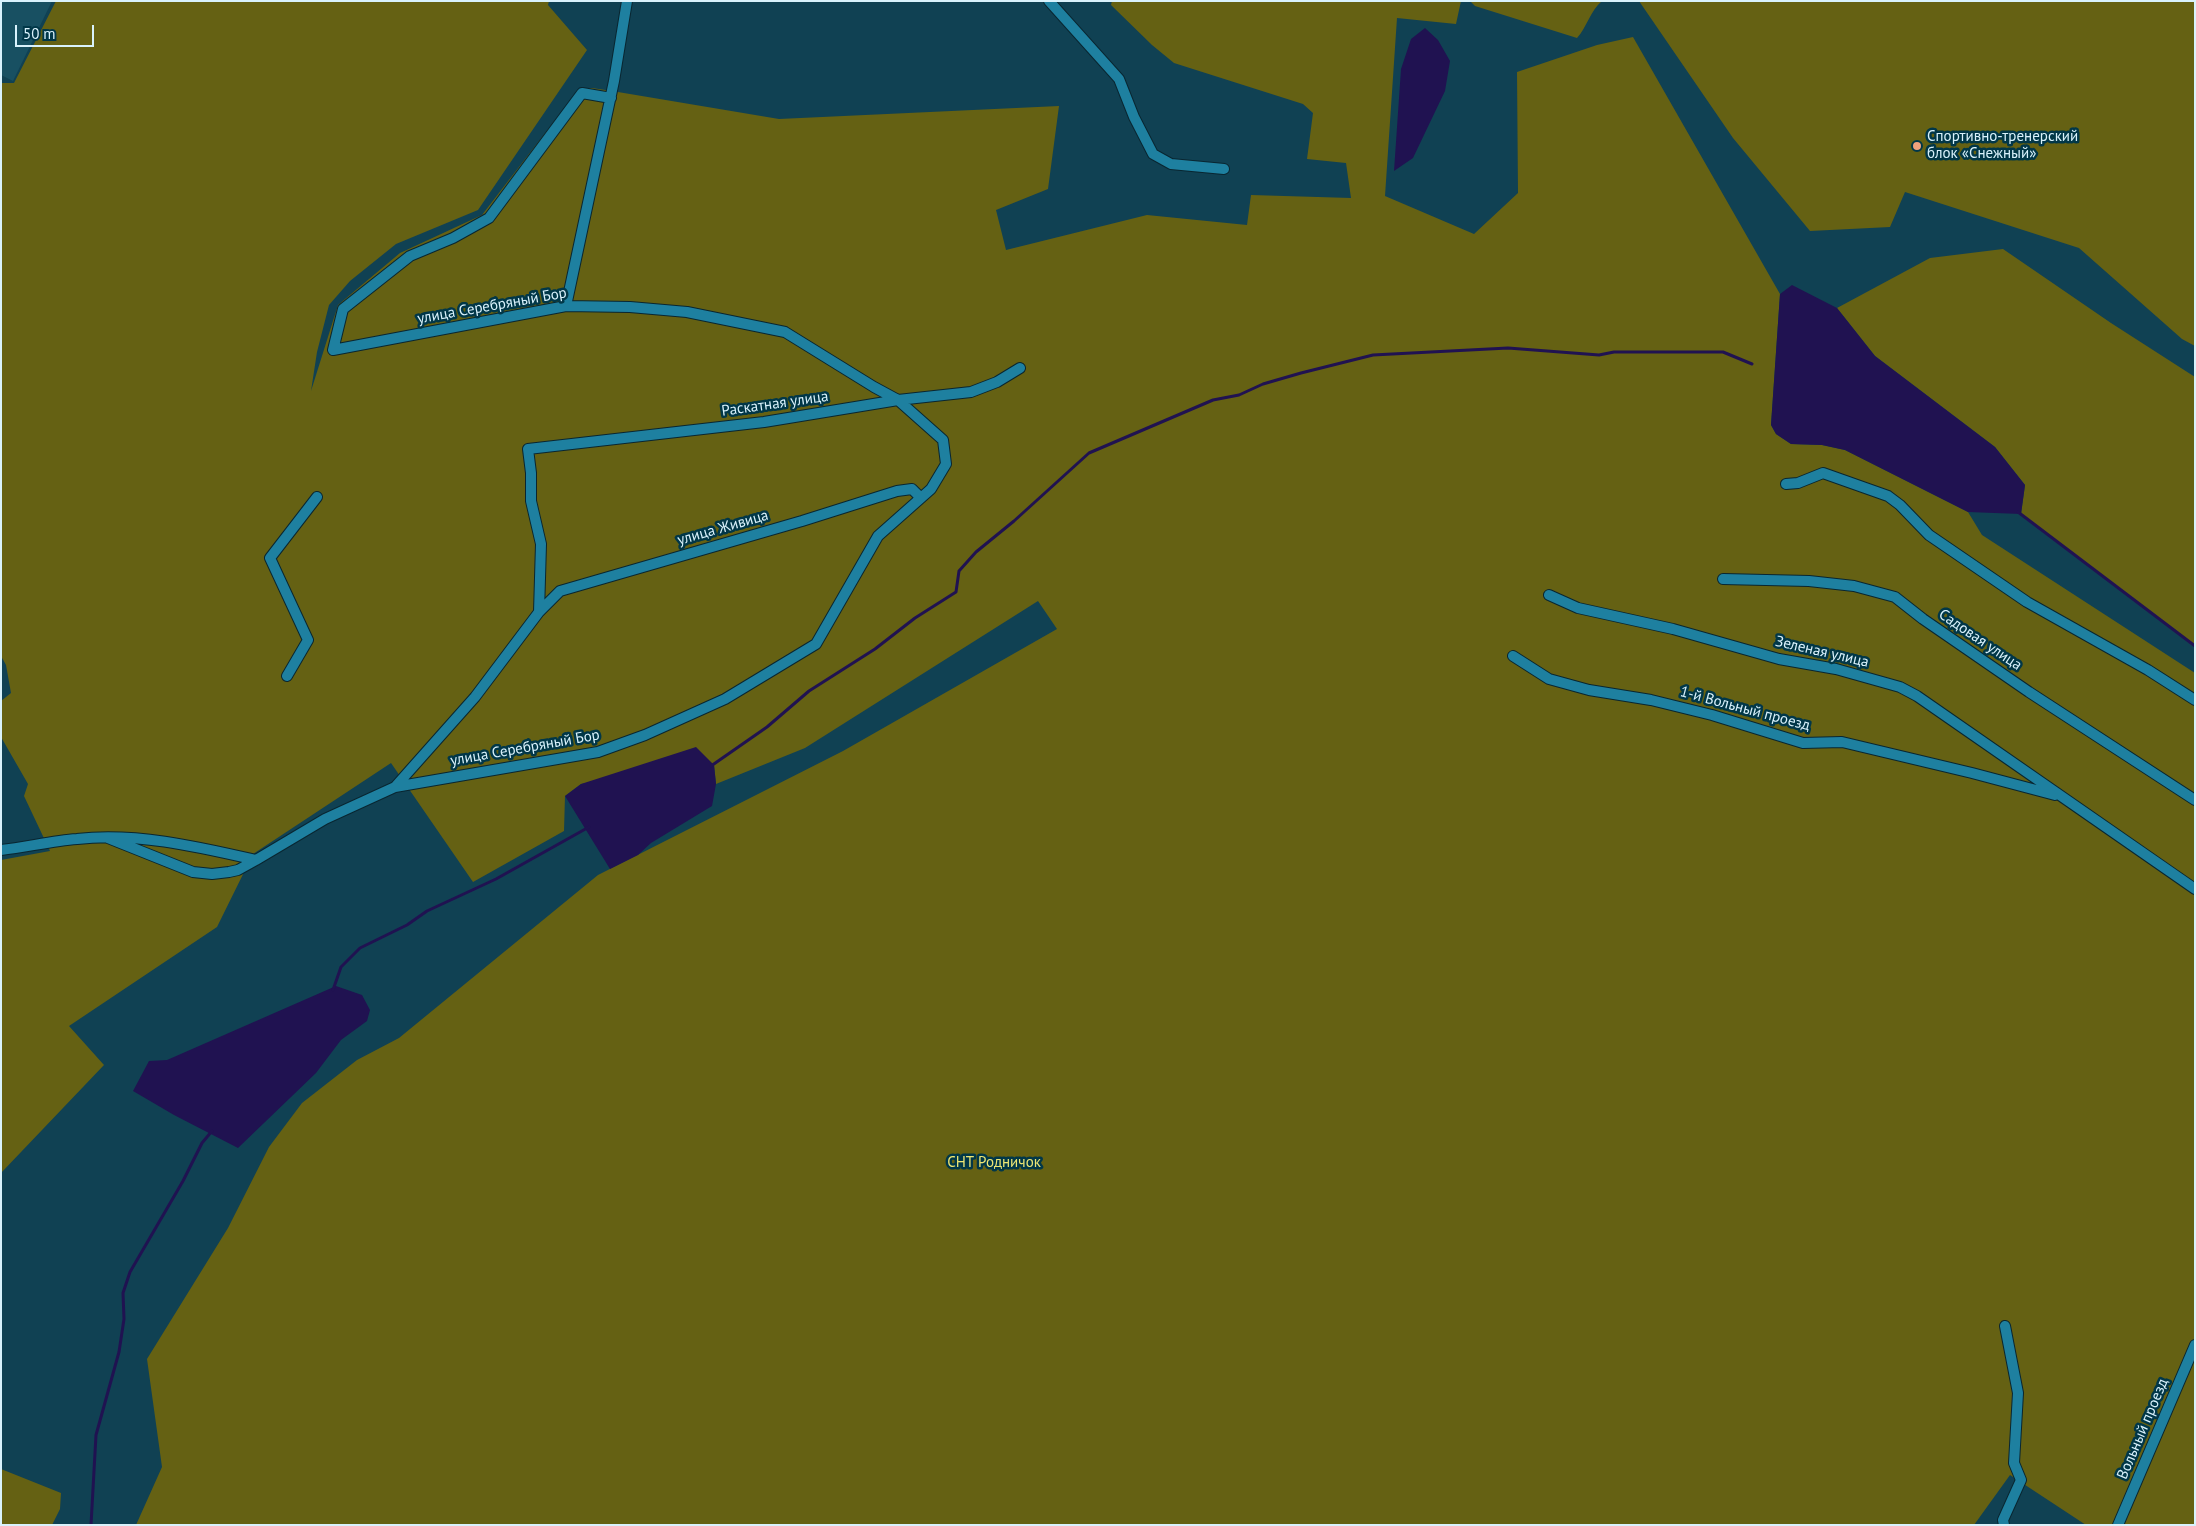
<!DOCTYPE html>
<meta charset="utf-8">
<style>
body{margin:0}
#map{position:relative;width:2196px;height:1526px;overflow:hidden;background:#104153;font-family:"PT Sans",sans-serif}
canvas{display:block}
.frame{position:absolute;inset:0;border:2px solid #d9f2fc;pointer-events:none}
.scale{position:absolute;left:15px;top:25px;width:79px;height:22px;box-sizing:border-box;border:2px solid #d9f2fc;border-top:0;padding-left:6px;font-size:15px;line-height:18px;white-space:nowrap;color:#d9f2fc;-webkit-text-stroke:4px #013748;paint-order:stroke}
</style>
<div id="map">
<canvas width="2196" height="1526"></canvas>
<div class="frame"></div>
<div class="scale">50 m</div>
</div>
<script>
const c = document.querySelector('canvas').getContext('2d');
c.lineJoin = 'round';
function fill(path, color) { c.fillStyle = color; c.fill(path, 'evenodd'); }
function strokePath(path, color, width, dash) { c.strokeStyle = color; c.lineWidth = width; c.lineCap = dash ? 'butt' : 'round'; c.setLineDash(dash || []); c.stroke(path); }
function label(font, color, halo, rows, align = 'center') {
  c.font = font + ' "PT Sans",sans-serif'; c.lineWidth = 5; c.setLineDash([]); c.textBaseline = 'middle'; c.strokeStyle = halo; c.fillStyle = color; for (const [text, x, y, turn = 0] of rows) {
    c.save(); c.translate(x, y); c.rotate((+turn || 0) * Math.PI / 180); c.textAlign = isNaN(turn) ? turn : align; if (halo) c.strokeText(text, 0, 0); c.fillText(text, 0, 0); c.restore();
  }
}
fill(new Path2D(`
 M1 1H52L13 81 1 75Z`), '#185062');
fill(new Path2D(`
 M56 1H549L548 5 587 50 478 210 396 244 350 281 329 305 317 352 311 391 338 305 400 253 482 215 579 89 592 88 612 91 779 119 1059 106 1048 189 996 210 1006 250 1147 215 1247 225 1251 195 1351 198 1346 163 1307 159 1313 113 1303 104 1174 63 1152 45 1111 5 1112 1H1461L1456 24 1397 18 1385 196 1474 234 1518 193 1517 72 1597 45 1633 37 1780 294 1771 425 1776 434 1791 444 1822 445 1845 450 1968 512 1982 535 2195 673V1525H2086L2010 1475 1974 1525H136L162 1467 147 1359 228 1228 269 1147 302 1103 357 1060 399 1038 598 875 843 751 1057 629 1038 601 805 748 716 784 714 765 581 784 565 796 564 831 473 882 391 763 253 854 217 927 69 1026 104 1065 1 1173V860L50 851 24 796 28 784 1 737V701L11 693 6 665 1 656V83H14Z
 M1602 1C1590 11 1587 27 1577 38L1475 6 1471 2Z
 M1639 1H2195V346L2182 339 2079 248 1905 192 1890 227 1810 231 1733 138Z
 M2003 249 2111 323 2195 377V646L2021 514 2025 485 1995 447 1875 356 1837 308 1930 258Z
 M1 1469 61 1493 60 1509 52 1525H1Z`), '#656113');
fill(new Path2D(`
 M1425 28 1438 40 1450 61 1445 91 1413 158 1394 171 1401 69 1411 39Z
 M1792 285 1837 308 1875 356 1995 447 2025 485 2021 514 1968 512 1845 450 1822 445 1791 444 1776 434 1771 425 1780 294Z
 M696 747 714 765 716 784 712 806 651 843 638 855 610 869 565 796 581 784Z
 M336 986 362 995 370 1010 367 1021 341 1040 316 1073 238 1148 174 1115 133 1091 149 1061 167 1060Z`), '#201251');
strokePath(new Path2D(`
 M2018 512 2195 646
 M711 766 767 727 809 691 875 649 915 618 956 592 959 571 976 552 1014 521 1089 453 1213 400 1239 395 1263 384 1301 373 1373 355 1508 348 1599 355 1614 352H1723L1752 364
 M333 990 341 967 360 948 407 925 427 911 496 879 589 827
 M91 1525 96 1435 119 1352 124 1319 123 1293 130 1272 183 1181 202 1143 212 1131`), '#201251', 3);
const minor = new Path2D(`
 M1049 1 1119 79 1134 117 1153 154 1171 164 1224 169
 M566 306 614 81 627 1
 M1786 484 1798 483 1823 473 1888 496 1900 505 1929 535 2027 602 2148 670 2195 700
 M1723 579 1809 581 1854 586 1895 597 1923 619 2029 692 2195 800
 M1549 595 1578 608 1673 629 1779 659 1836 669 1900 687 1917 696 2195 889
 M539 612 560 591 802 521 897 491 912 489 921 498
 M1513 656 1549 679 1589 690 1651 700 1712 715 1803 743 1842 742 1972 773 2055 795
 M287 676 308 640 270 558 317 497
 M395 787 598 752 645 735 725 699 816 644 878 536 931 489 946 464 943 440 898 400 874 387 785 332 687 312 630 307 566 306 333 350 343 309 410 256 453 238 489 218 582 93 611 98
 M108 838 193 872 212 874 229 872 238 870 256 860 325 819 395 787 475 697 539 612 541 544 531 501V473L528 449 764 422 898 400 971 392 997 382 1020 368
 M1 850C27 847 52 841 77 839 136 832 199 847 256 860
 M2004 1525 2003 1520 2021 1480 2014 1463 2018 1393 2005 1326
 M2118 1525 2195 1345`);
strokePath(minor, '#092631', 12);
strokePath(minor, '#1e80a0', 10);
for (const [x, y, r, color] of [
 [1917,146,5,"#f1a17c"]
]) { const dot = new Path2D(); dot.arc(x, y, r, 0, 2 * Math.PI); c.fillStyle = color; c.fill(dot); strokePath(dot, '#013748', 2); }
label('15px', '#d9f2fc', '#013748', [
 ["Спортивно-тренерский",1927,137],
 ["блок «Снежный»",1927,154]
], 'left');
label('15px', '#d9f2fc', '#013748', [
 ["улица Серебряный Бор",492,306,-10],
 ["Раскатная улица",775,404,-8],
 ["улица Живица",723,528,-16],
 ["Садовая улица",1980,640,34],
 ["Зеленая улица",1822,652,13],
 ["1-й Вольный проезд",1745,709,15],
 ["улица Серебряный Бор",525,748,-10],
 ["Вольный проезд",2143,1429,-67]
]);
label('15px', '#ede674', '#013748', [
 ["СНТ Родничок",994,1163]
]);
</script>
